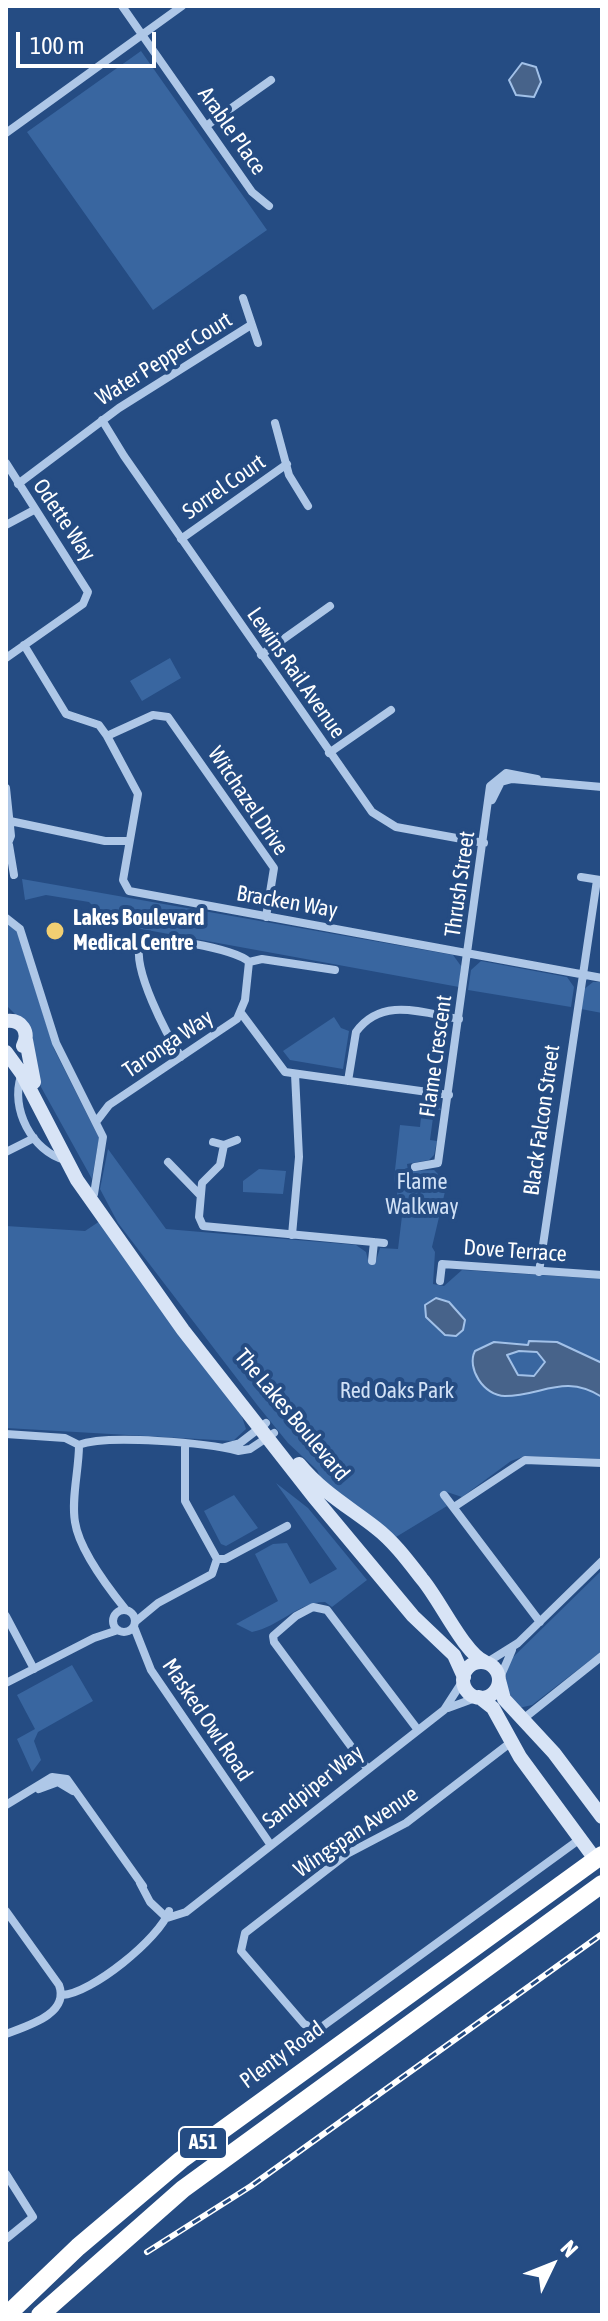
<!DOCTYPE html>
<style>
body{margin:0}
#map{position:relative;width:608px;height:2321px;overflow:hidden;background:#254c83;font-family:"Asap Condensed",sans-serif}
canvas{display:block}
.frame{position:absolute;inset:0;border:8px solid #fff;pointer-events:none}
.north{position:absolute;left:512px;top:2225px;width:80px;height:80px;-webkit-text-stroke:6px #254c83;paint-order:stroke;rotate:47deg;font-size:22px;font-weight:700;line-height:32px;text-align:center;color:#fff}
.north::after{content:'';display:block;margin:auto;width:28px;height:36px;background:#fff;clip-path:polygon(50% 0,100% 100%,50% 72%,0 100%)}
.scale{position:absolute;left:16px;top:32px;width:140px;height:36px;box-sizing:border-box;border:4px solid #fff;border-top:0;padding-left:10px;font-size:24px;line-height:28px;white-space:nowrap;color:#fff;-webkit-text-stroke:6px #254c83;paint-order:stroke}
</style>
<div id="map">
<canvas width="608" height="2321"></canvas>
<div class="frame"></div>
<div class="north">N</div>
<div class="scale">100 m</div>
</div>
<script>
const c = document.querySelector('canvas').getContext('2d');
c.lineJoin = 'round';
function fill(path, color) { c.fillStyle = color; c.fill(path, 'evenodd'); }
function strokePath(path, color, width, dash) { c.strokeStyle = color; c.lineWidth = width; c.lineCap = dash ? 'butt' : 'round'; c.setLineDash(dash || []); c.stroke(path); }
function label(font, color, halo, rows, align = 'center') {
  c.font = font + ' "Asap Condensed",sans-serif'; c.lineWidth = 8; c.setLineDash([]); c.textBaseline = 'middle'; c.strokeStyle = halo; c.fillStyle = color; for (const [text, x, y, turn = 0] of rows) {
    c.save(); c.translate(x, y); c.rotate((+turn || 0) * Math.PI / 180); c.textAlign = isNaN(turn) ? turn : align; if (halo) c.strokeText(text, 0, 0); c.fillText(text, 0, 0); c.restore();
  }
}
fill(new Path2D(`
 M141 51 267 230 153 310 27 132Z
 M170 658 181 678 142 701 130 681Z
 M22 879 453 955 461 966 459 987 92 920 93 906 89 902 46 895 25 900Z
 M6 923 17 931 54 1049 99 1138 92 1179 41 1087 25 1024 6 1005Z
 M481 961 567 977 574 987 571 1007 468 990 471 970Z
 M593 982H602V1013L581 1009 583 990Z
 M334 1017 341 1028 349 1031 343 1069 290 1060 283 1051Z
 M423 1097 436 1099 441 1110H434L430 1140 437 1141 434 1155 429 1160 407 1164 408 1171 434 1170 447 1183 432 1247 435 1252 433 1284 444 1286 462 1270 602 1279V1459L525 1456 511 1461 462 1497 447 1492 441 1497 447 1506 396 1537 322 1481 317 1470 288 1443 258 1406 118 1223 100 1189 108 1149 166 1229 356 1245 366 1252 368 1260 376 1261 380 1248 398 1249 402 1216 394 1179 400 1125 420 1127Z
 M259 1169 286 1171 283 1194 243 1192V1181Z
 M100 1221 240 1411 246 1429 233 1441 6 1428V1226L85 1231Z
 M276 1483 308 1508 367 1580 332 1607 325 1602C298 1602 279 1627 252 1632L236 1624 278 1601 255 1554 273 1544 287 1543 310 1584 337 1569Z
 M234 1495 258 1528 226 1546 221 1544 204 1511Z
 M602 1570V1651L532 1705 519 1708C506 1692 503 1680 509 1661Z
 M72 1665 93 1701 38 1732 34 1741 41 1760 32 1772 17 1739 35 1729 17 1695Z`), '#3966a0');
const water = new Path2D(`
 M522 63 536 67 541 82 534 97 516 95 509 80Z
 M436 1298 449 1302 465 1320 463 1330 456 1336 445 1335 426 1317 425 1305Z
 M529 1341 557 1342 602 1363V1397C564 1373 542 1396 505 1396 484 1396 466 1368 475 1351L494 1342 528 1345ZM519 1351 537 1352 545 1362 534 1376 518 1375 507 1355Z`);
fill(water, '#47638a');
strokePath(water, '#a2c1e8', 2);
strokePath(new Path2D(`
 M122 6 252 192 269 206
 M206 126 271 80
 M6 133 182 6
 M243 298 258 343
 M102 420 124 456 372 812 396 827 484 843
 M275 423 289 475 308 506
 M6 463 88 592 83 604 6 658
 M18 484 119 408 251 325
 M6 525 34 510
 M181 539 287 464
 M24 645 66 714 99 725 107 736 153 715 168 717 274 868 266 917
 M261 655 330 606
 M107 736 138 794 123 880 129 891 602 978
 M329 753 391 710
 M6 788 11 836 6 848
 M492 800 501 782 512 779 602 787
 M10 821 105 841H129
 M9 845 14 875
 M581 877 600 880
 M6 918 20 929 56 1043 103 1137 94 1194
 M249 962 262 959 335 970
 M241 1013 285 1072 449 1095
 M181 1057C167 1035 132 969 140 944 152 933 237 949 249 962
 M21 1076C10 1109 32 1151 65 1160
 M348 1081 356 1032C382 996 423 1013 459 1019
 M96 1122 109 1105 237 1019 245 1000 249 962
 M213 1142 224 1145 237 1140
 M224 1145 220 1165 202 1183 199 1217 203 1226 384 1243
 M6 1152 34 1138
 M168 1162 200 1195
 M415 1167 438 1163 490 786 506 773 537 779
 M292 1235 299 1157 295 1074
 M372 1261 374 1242
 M539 1272 597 880
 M440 1281 442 1264 602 1275
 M6 1434 65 1438 79 1445C106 1434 208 1443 238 1451L250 1449 274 1433
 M79 1445C79 1470 71 1498 75 1522 79 1549 109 1589 126 1610
 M225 1447 240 1443 266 1423
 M444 1495 540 1622
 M454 1507 525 1460 602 1463
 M217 1559H225L287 1526
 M113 1621a11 11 0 1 1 22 0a11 11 0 1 1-22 0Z
 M6 1616 34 1669
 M135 1622 158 1603 212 1574 217 1559 185 1501V1445
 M134 1627 151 1670 270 1844
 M486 1663 518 1643 602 1561
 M499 1680 512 1650
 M6 1683 94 1638 118 1630
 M448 1708 478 1697
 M523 1719 602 1656
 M510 1743 406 1823 347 1854 245 1933 241 1951 304 2024 313 2028 323 2026 580 1839
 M367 1768 274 1642 273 1636 296 1616 313 1607 327 1610 418 1730
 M39 1789 58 1782 73 1791
 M6 1805 52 1777 67 1779 143 1886
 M140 1883 150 1902 167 1918 186 1912 444 1710 464 1679
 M6 1911 59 1985C70 2014 27 2026 6 2034
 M62 1995C91 1994 160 1938 169 1911
 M6 2174 33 2217 6 2239`), '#aec7e7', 8);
strokePath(new Path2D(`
 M6 1021C22 1019 30 1032 23 1046
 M26 1040 34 1082
 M6 1052 22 1074 77 1180 183 1330 313 1496 413 1616 454 1655 464 1677
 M299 1464C322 1492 349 1507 376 1528 394 1542 408 1561 422 1579 440 1600 464 1653 485 1662
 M463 1680a18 18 0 1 1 36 0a18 18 0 1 1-36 0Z
 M499 1680 504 1699 554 1753 602 1817
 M479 1697 493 1708 520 1757 595 1859`), '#d8e4f6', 14);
strokePath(new Path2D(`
 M7 2315 78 2247 181 2160 602 1855
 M40 2315 183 2189 602 1884`), '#fff', 18);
const rail = new Path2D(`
 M147 2252 251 2186 602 1934`);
strokePath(rail, '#fff', 6);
strokePath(rail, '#254c83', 3, [9]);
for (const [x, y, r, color] of [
 [55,931,10,"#f1cf72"]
]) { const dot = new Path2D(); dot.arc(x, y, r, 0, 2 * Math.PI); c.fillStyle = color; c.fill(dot); strokePath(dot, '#254c83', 3); }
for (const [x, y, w] of [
 [203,2143,48]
]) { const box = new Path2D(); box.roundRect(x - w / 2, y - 16, w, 32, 6); c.fillStyle = '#254c83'; c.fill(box); strokePath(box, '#fff', 2); }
label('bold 20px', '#fff', null, [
 ["A51",203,2143]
]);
label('22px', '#fff', '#254c83', [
 ["Arable Place",232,131,55],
 ["Water Pepper Court",164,359,-32],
 ["Sorrel Court",224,487,-35],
 ["Odette Way",64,520,56],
 ["Lewins Rail Avenue",296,673,55],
 ["Witchazel Drive",248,801,56],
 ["Thrush Street",460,884,-82],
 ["Bracken Way",287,902,10],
 ["Taronga Way",168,1044,-34],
 ["Flame Crescent",436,1056,-82],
 ["Black Falcon Street",542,1120,-82],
 ["Dove Terrace",515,1251,4],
 ["The Lakes Boulevard",292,1415,50],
 ["Masked Owl Road",207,1720,56],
 ["Sandpiper Way",313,1787,-38],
 ["Wingspan Avenue",356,1832,-34],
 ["Plenty Road",282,2055,-36]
]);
label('bold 22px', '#fff', '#254c83', [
 ["Lakes Boulevard",73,918],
 ["Medical Centre",73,943]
], 'left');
label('22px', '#d1e1f6', '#254c83', [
 ["Flame",422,1182],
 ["Walkway",422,1207],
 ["Red Oaks Park",397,1391]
]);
</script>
